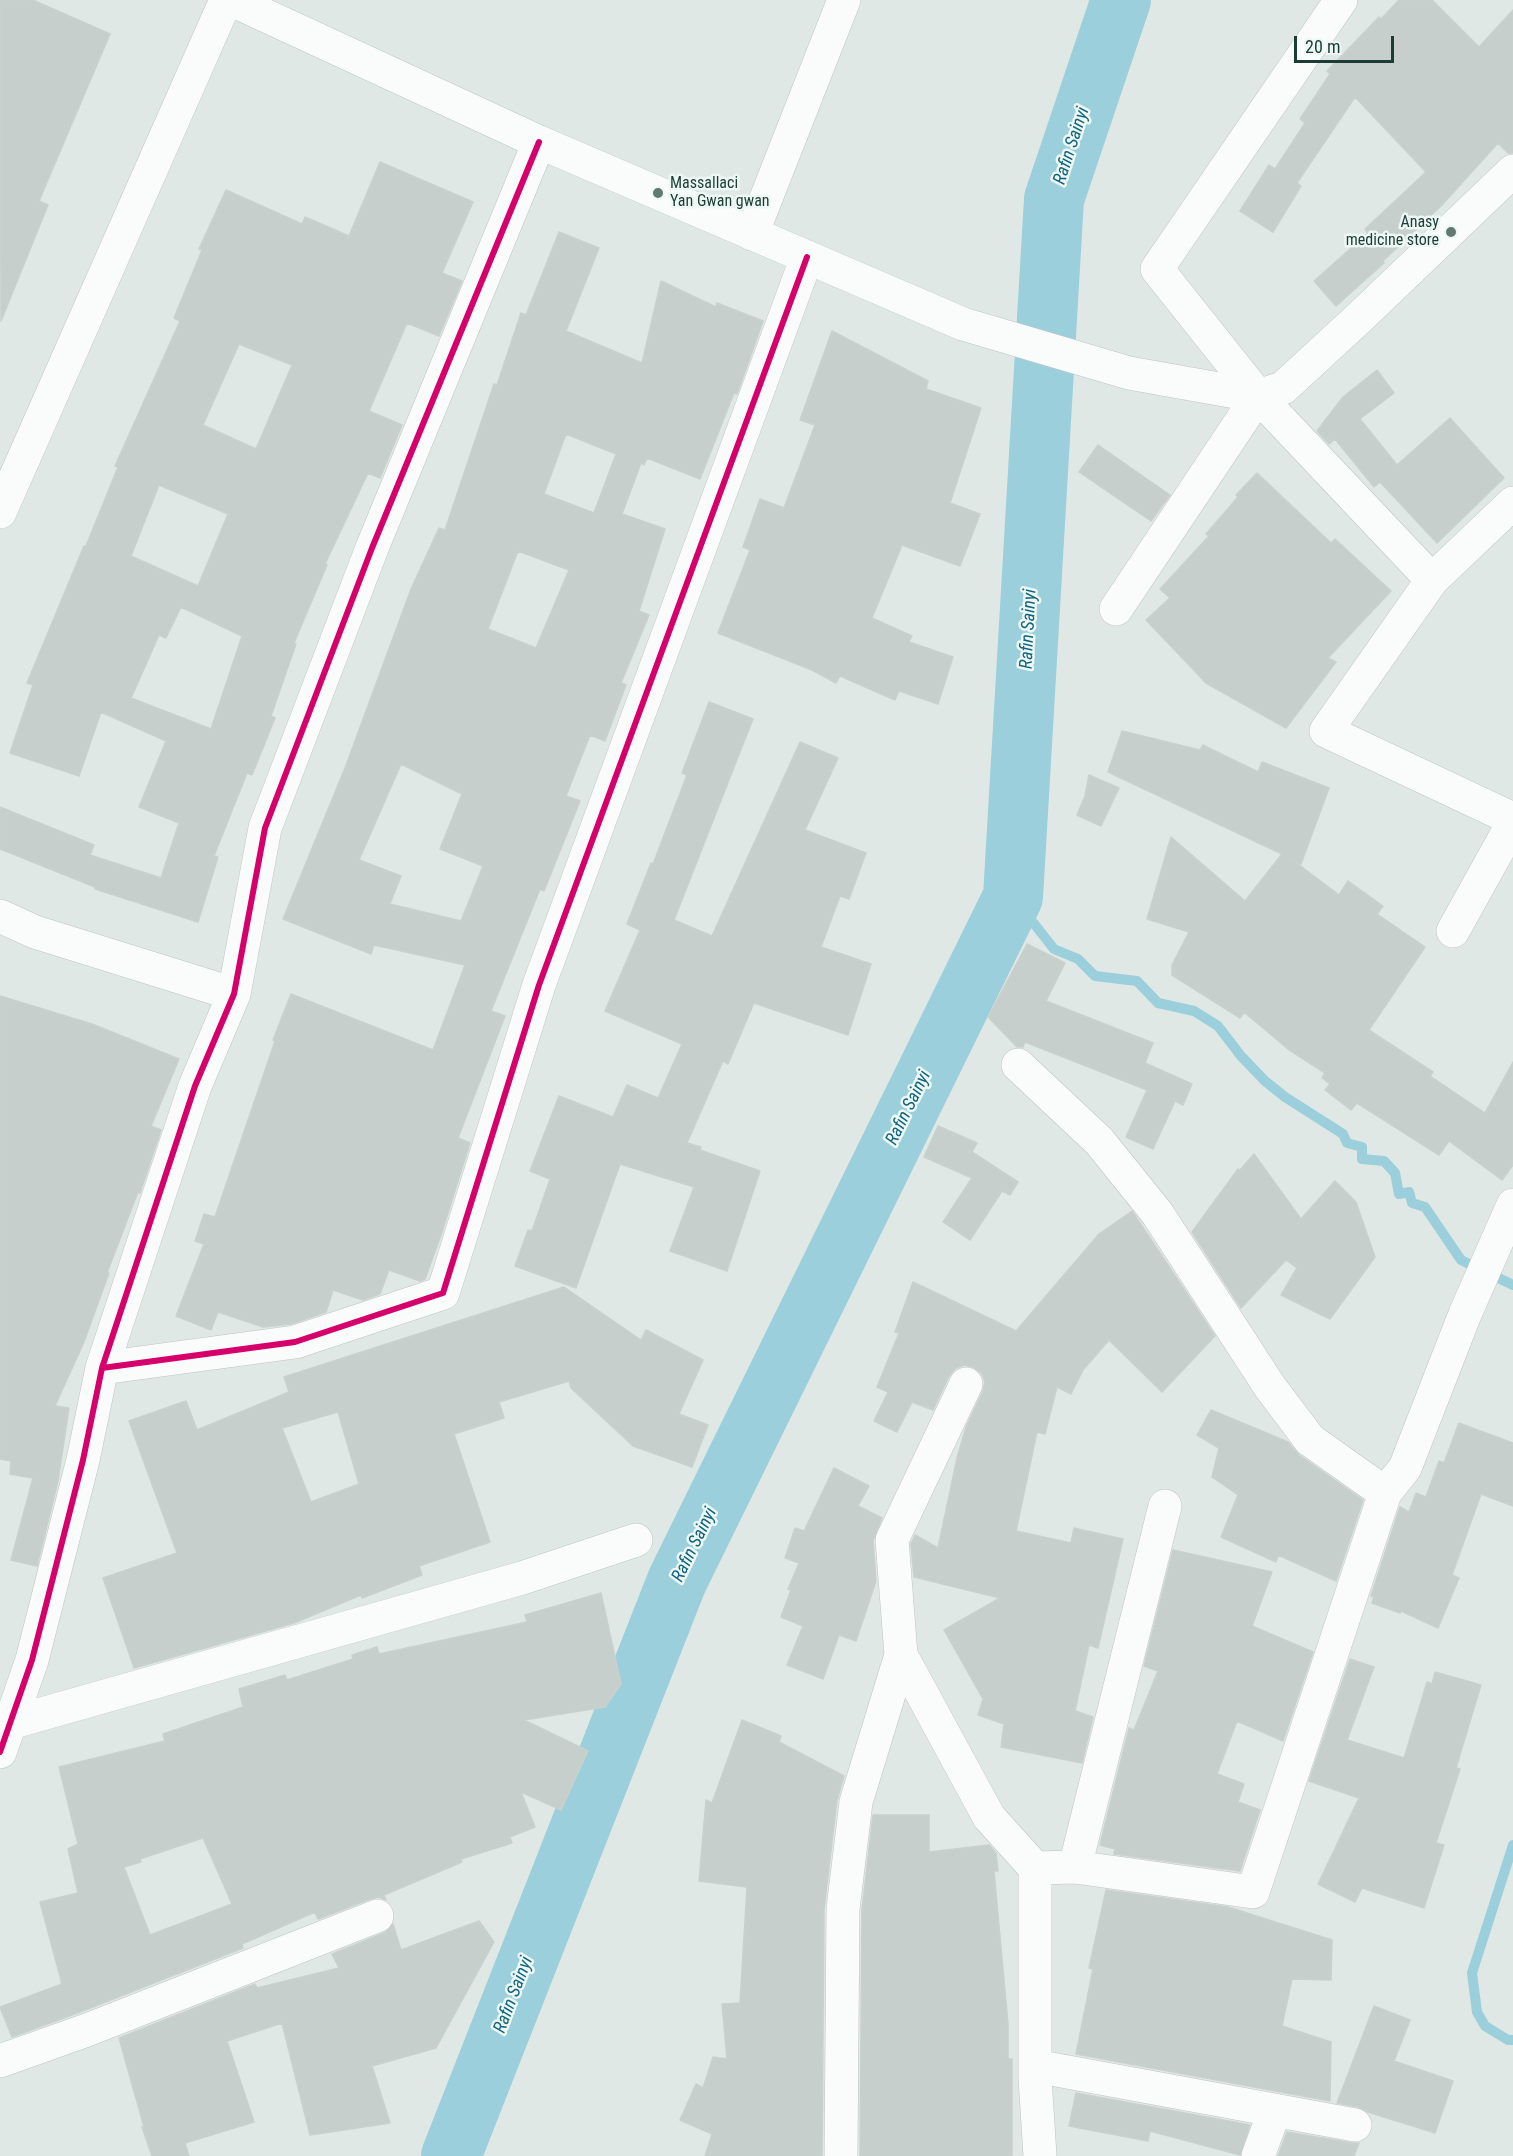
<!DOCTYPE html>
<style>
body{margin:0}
#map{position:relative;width:1513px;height:2156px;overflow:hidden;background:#e0e8e5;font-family:"Roboto Condensed",sans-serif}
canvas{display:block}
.scale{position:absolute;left:1294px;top:36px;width:100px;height:27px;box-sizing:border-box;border:3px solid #1d3c36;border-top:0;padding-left:8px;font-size:18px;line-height:21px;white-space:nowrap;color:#1d3c36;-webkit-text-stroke:4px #edf7f3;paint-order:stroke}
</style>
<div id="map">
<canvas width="1513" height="2156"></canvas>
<div class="scale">20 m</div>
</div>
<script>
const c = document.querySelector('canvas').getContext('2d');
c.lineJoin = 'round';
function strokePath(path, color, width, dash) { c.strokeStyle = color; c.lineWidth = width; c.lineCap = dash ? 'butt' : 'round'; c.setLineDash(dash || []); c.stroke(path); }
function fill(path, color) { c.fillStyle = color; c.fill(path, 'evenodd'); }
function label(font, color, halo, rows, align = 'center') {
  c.font = font + ' "Roboto Condensed",sans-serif'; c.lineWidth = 5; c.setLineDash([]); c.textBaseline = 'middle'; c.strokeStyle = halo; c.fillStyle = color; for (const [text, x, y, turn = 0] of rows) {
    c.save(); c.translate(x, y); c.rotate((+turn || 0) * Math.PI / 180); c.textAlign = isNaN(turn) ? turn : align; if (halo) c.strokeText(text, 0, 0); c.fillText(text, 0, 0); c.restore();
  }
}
strokePath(new Path2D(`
 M1013 897 1054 949 1078 959 1095 976 1137 981 1158 1003 1194 1011 1218 1026 1241 1056 1265 1081 1285 1097 1343 1134 1347 1143 1362 1147V1159L1384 1161 1395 1173 1399 1194 1409 1192 1412 1203 1425 1207 1461 1260 1513 1285
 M1513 1845 1472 1973 1477 2012 1485 2026 1508 2040H1513`), '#9bcfdc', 10);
strokePath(new Path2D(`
 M451 2156 677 1581 1013 897 1054 199 1121 0`), '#9bcfdc', 60);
const building = new Path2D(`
 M0 0H33L110 34 39 201 48 205 1 321Z
 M1399 0H1432L1479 47 1513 10V153H1508L1498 143 1441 206 1383 261 1384 263 1336 306 1314 281 1368 233 1365 229 1426 172 1355 97 1297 183 1301 186 1273 232 1240 211 1269 165 1275 169 1305 123 1300 119 1330 74 1327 71 1379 17 1381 19Z
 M380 162 473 202 442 273 462 281 439 336 407 323 369 411 402 425 380 478 368 473 325 564 327 565 294 643 296 644 271 716 275 718 252 775 247 773 214 856 218 857 198 922 95 889V887L0 849V807L94 845 90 855 161 878 179 823 139 807 166 741 101 712 79 776 10 753 33 685 27 683 84 546H86L118 467 115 466 180 321 174 318 202 250 199 249 226 190 302 224 305 217 349 236ZM239 344 292 365 256 449 203 425ZM159 485 228 514 198 586 131 556ZM181 607 242 636 211 729 131 698 159 635 166 638Z
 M559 232 599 248 566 331 642 363 661 281 716 307 717 303 763 321 737 394 734 393 700 479 647 458 644 465 641 463 622 514 665 529 639 611 649 615 621 683 626 685 605 741 590 735 566 796 580 801 544 891 540 889 491 1011 505 1016 458 1138 470 1143 441 1235 425 1279 420 1281 389 1270 380 1294 363 1300 333 1290 326 1312 291 1324 263 1327 218 1312 211 1330 176 1316 204 1244 195 1241 204 1214 215 1217 275 1041 273 1040 291 994 433 1050 465 965 374 945 371 954 283 919 345 768 411 589 439 528 445 530 494 384 497 385 521 313 526 315ZM566 434 616 454 594 513 544 494ZM518 551 569 570 536 648 488 629ZM401 764 462 794 440 849 483 866 461 921 390 904 401 876 359 860Z
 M832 331 928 381 926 389 981 408 950 503 980 514 960 566 902 545 872 618 912 636 909 642 953 657 938 704 899 691 895 700 840 676 836 683 812 670 718 633 750 550 743 547 760 499 784 508 815 425 800 420Z
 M1377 370 1394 393 1360 419 1397 465 1450 418 1504 478 1437 543 1380 482 1374 487 1335 439 1329 444 1317 431 1343 397Z
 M1098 445 1170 495 1151 521 1079 472Z
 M1257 473 1331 543 1335 539 1391 591 1328 658 1336 662 1286 728 1206 683 1146 620 1170 598 1160 589 1209 536 1206 534 1238 497 1236 495Z
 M709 702 753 719 674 920 712 936 800 742 838 758 805 830 866 853 849 899 840 896 821 947 871 964 848 1035 754 1003 728 1064 723 1061 687 1143 701 1147 700 1150 760 1171 727 1271 670 1251 694 1187 620 1164 576 1288 515 1266 528 1230 532 1231 550 1179 530 1171 559 1096 613 1117 627 1085 658 1098 682 1044 605 1011 640 930 627 924 651 863 653 864 687 775 682 773Z
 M1122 731 1200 750 1203 745 1258 772 1262 762 1329 788 1301 864 1290 858 1339 895 1348 881 1383 906 1377 914 1425 947 1369 1030 1433 1072 1430 1076 1485 1113 1513 1062V1165L1502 1180 1449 1141 1439 1155 1357 1103 1351 1110 1325 1090 1330 1084 1322 1078 1325 1073 1288 1049 1244 1012 1240 1018 1172 975V965L1189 932 1147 919 1171 837 1245 901 1282 854 1108 772Z
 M1089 775 1119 788 1101 826 1077 815 1085 796Z
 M1027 944 1065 963 1046 1001 1153 1043 1145 1063 1192 1084 1183 1105 1175 1101 1153 1149 1126 1137 1147 1090 1025 1042 1023 1047H1017L988 1017Z
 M0 996 92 1024 179 1059 151 1126 161 1130 140 1193 138 1192 107 1273H109L84 1342 55 1406 69 1408 58 1481 37 1566 11 1560 33 1478 10 1474 11 1461 0 1459Z
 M938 1126 977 1143 972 1152 1018 1182 1010 1195 1002 1191 970 1240 943 1222 972 1178 924 1157Z
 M1254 1154 1301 1219 1335 1181 1356 1202 1375 1257 1330 1319 1281 1295 1297 1268 1286 1260 1241 1308 1192 1232 1238 1169 1239 1171Z
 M1132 1211 1215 1336 1162 1392 1109 1340 1083 1370 1071 1394 1057 1387 1045 1434 1037 1432 1016 1531 1071 1543 1074 1528 1123 1539 1098 1648 1089 1645 1075 1711 1093 1717 1082 1763 1001 1747 1004 1724 978 1715 983 1699 944 1630 1000 1598 914 1577 911 1544 915 1535 938 1548 957 1458 966 1427 983 1391 985 1382 982 1374 973 1367 964 1365 956 1368 949 1376 933 1410 912 1402 897 1432 874 1421 888 1392 877 1387 899 1333 895 1332 913 1282 1016 1331 1099 1234Z
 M564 1287 641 1340 646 1330 703 1360 679 1414 708 1425 692 1467 633 1446 571 1388 569 1381 499 1402 504 1418 454 1434 490 1542 419 1566 422 1575 362 1598 361 1595 294 1623 134 1668 103 1578 177 1553 129 1421 186 1401 197 1430 289 1392 284 1377ZM338 1412 359 1484 311 1502 282 1428Z
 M1211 1410 1288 1442 1299 1455 1363 1500 1336 1581 1278 1555 1276 1562 1221 1537 1238 1495 1212 1477 1219 1448 1197 1435Z
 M1459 1423 1513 1443V1506L1481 1494 1452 1575 1459 1578 1438 1628 1401 1611 1400 1613 1372 1603 1374 1597 1371 1596 1400 1507 1409 1512 1416 1493 1426 1497 1439 1461 1444 1463Z
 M834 1468 869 1486 858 1506 882 1518 873 1541 876 1581 856 1641 839 1635 823 1679 787 1665 803 1626 781 1617 791 1590 788 1589 799 1563 785 1558 795 1528 804 1531Z
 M1173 1550 1272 1572 1252 1626 1313 1652 1283 1741 1237 1721 1217 1774 1244 1784 1238 1802 1260 1810 1240 1871 1114 1854 1115 1849 1100 1845 1129 1728 1134 1730 1158 1671 1144 1666Z
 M601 1593 621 1684 605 1707 524 1720 588 1751 561 1810 521 1792 535 1827 510 1837 512 1843 461 1859 462 1862 384 1895 386 1900 379 1897 370 1899 318 1919 315 1912 242 1944 243 1948 80 2012 12 2037 0 2007 62 1984 40 1902 78 1893 68 1849 78 1844 59 1767 165 1741 163 1734 243 1707 239 1689 285 1675 287 1680 353 1659 352 1655 377 1647 379 1654 527 1622 525 1615ZM203 1838 232 1904 150 1935 124 1867 141 1862 140 1859Z
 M1350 1659 1374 1667 1347 1740 1404 1758 1427 1682 1432 1684 1435 1672 1481 1685 1456 1768 1460 1769 1436 1843 1444 1845 1424 1908 1362 1888 1355 1902 1318 1884 1359 1798 1309 1781Z
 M742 1720 781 1736 779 1742 844 1776 837 1800 824 1909 822 2156H705L712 2134 680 2120 696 2084 703 2088 713 2057 727 2059 722 2004 740 2003 747 1887 699 1881 706 1800 712 1803Z
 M873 1815H929V1852L989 1845 996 1853 998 1871H994L1008 2024V2059H1012V2156H860L862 1910Z
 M1106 1890 1228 1907 1332 1940 1331 1980 1292 1979 1282 2026 1331 2042 1330 2101 1076 2054 1093 1969 1089 1968Z
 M479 1921 494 1942 436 2048 372 2066 390 2123 310 2135 282 2023 227 2041 254 2122 185 2143 189 2156H152L142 2127H144L119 2038 255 1984 257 1988 339 1968 332 1954 384 1933 393 1924 401 1950Z
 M1374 2006 1410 2020 1394 2061 1453 2081 1435 2133 1368 2112 1358 2107 1337 2103Z
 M1076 2093 1250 2125 1240 2155 1150 2131 1148 2141 1069 2126Z
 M1287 2132 1352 2143H1359L1354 2156H1278Z`);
fill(building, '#c7cfcc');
strokePath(building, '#c9d1ce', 1.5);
const street = new Path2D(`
 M1341 0 1157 269 1258 396 1432 580
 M752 234 844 0
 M1513 503 1432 580 1326 731 1513 819
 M0 512 226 0
 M1116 609 1258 396
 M0 916 35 932 234 994
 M1453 931 1513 823
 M1018 1065 1099 1141 1157 1213 1270 1387 1310 1440 1385 1493
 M102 1368 295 1342 443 1293 539 985 807 257
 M966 1384 892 1540 901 1655 989 1817 1035 1868V2078L1040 2156
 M10 1723 522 1578 636 1540
 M0 1752 32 1660 83 1460 102 1368 195 1086 234 994 265 828 372 548 539 142
 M1075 1867 1165 1506
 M1035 1868 1075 1867 1253 1892 1385 1493 1405 1468 1465 1314 1513 1205
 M0 2061 87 2030 377 1916
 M1035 2066 1355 2125
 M841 2156 843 1909 856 1802 901 1655
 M1258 2156 1275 2110`);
const secondary = new Path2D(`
 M232 0 539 142 963 324 1129 373 1258 396 1283 388 1359 318 1513 171`);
strokePath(street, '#bdc5c2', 34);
strokePath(secondary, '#bcc6c2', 34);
strokePath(street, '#fafcfb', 33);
strokePath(secondary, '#fafcfb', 33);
strokePath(new Path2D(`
 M102 1368 295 1342 443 1293 539 985 807 257
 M0 1752 32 1660 83 1460 102 1368 195 1086 234 994 265 828 372 548 539 142`), '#d6006c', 6);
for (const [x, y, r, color] of [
 [658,193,6,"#617873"],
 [1451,232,6,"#617873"]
]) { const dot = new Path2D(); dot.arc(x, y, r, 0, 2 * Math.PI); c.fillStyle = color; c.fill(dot); strokePath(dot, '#edf7f3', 2); }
label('16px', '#1d3c36', '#edf7f3', [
 ["Massallaci",670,184],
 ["Yan Gwan gwan",670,202],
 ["Anasy",1439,223,"right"],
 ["medicine store",1439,241,"right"]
], 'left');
label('italic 18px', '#11657e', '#edf7f3', [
 ["Rafin Sainyi",1072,146,-72],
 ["Rafin Sainyi",1029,629,-87],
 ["Rafin Sainyi",909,1108,-64],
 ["Rafin Sainyi",695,1545,-64],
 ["Rafin Sainyi",514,1995,-69]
]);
</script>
